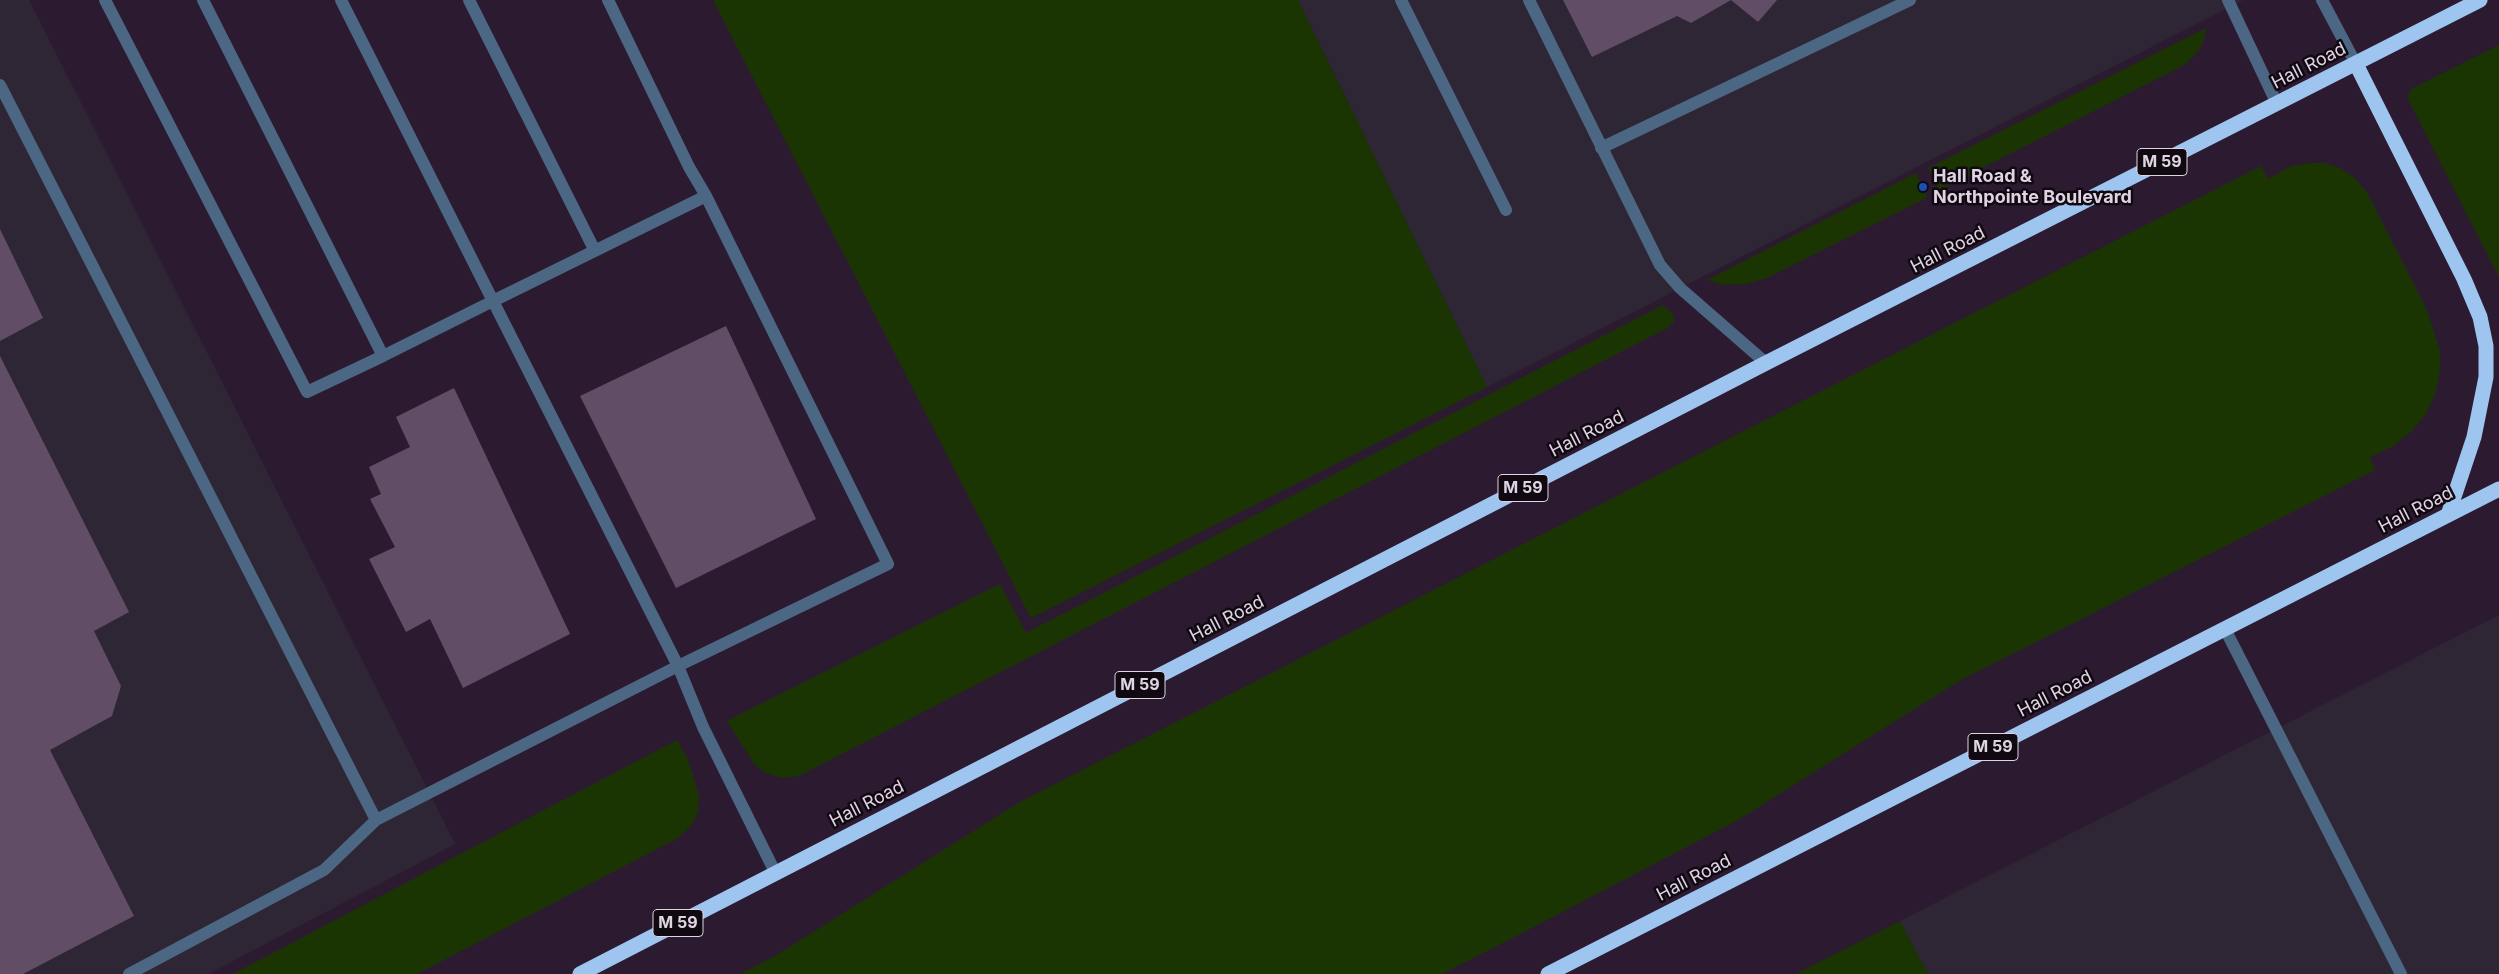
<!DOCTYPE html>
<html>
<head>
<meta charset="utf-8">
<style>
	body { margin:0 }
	canvas { display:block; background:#2c1b30 }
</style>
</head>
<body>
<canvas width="2499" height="974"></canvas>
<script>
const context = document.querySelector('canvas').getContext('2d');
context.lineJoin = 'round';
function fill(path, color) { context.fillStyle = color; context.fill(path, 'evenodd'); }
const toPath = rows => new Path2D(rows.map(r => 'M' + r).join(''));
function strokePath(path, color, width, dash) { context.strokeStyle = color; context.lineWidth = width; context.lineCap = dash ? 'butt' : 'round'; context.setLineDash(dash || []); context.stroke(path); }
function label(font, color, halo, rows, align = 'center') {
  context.font = font + ' Inter,sans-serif'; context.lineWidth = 5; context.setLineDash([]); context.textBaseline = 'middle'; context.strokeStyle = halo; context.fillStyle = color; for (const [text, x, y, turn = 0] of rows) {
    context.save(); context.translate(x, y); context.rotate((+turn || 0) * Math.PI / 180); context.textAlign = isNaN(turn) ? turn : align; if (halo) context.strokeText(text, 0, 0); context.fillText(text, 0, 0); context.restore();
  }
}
fill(toPath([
	[0,0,29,0,455,844,208,974,0,974],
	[1298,0,2243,0,1487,387],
	[2499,615,2499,974,1928,974,1900,921]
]), '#2e2635');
fill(toPath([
	[713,0,1298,0,1487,387,1031,618],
	[2206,28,2204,40,2198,52,2184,65,1939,190,1928,168],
	[2499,45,2499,277,2409,101,2408,94,2413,88],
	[2310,163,2324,163,2340,168,2355,178,2368,194,2427,310,2440,351,2440,370,2436,392,2426,414,2412,431,2393,446,2370,457,2375,470,1959,681,1738,820,1524,932,1442,974,741,974,775,956,1020,802,2261,166,2268,179,2292,166],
	[1916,173,1928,197,1767,278,1745,284,1725,285,1707,280],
	[1663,305,1673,314,1674,321,1669,327,799,776,782,778,766,773,755,765,727,721,1000,584,1026,633],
	[677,740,688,760,699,795,698,812,691,826,678,838,417,974,233,974],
	[1900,921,1928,974,1796,974]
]), '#1a3502');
fill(toPath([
	[1563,0,1777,0,1758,22,1731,0,1691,23,1677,16,1592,57],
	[0,229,43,318,0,341],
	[726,326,816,519,676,588,580,396],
	[0,356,129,612,94,631,121,686,112,716,50,750,134,916,23,974,0,974],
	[454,388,570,634,463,688,430,619,406,632,369,559,395,547,370,499,381,494,369,467,410,447,396,417]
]), '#614d66');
strokePath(toPath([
	[105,0,307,392,383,356,203,0],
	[341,0,493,301,383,356],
	[469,0,595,251],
	[608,0,689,167,706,196],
	[1401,0,1506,210],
	[1529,0,1660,265,1680,288,1766,363],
	[2228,0,2277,104],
	[2322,0,2356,64],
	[0,85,376,820,324,870,129,974],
	[1601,148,1910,0],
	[2225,629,2401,974],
	[376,820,678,666,888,564,706,196,493,301,678,666,703,727,775,872]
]), '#4c6784', 12);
strokePath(toPath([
	[2356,64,2464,279,2480,317,2486,346,2486,377,2474,437,2448,515],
	[580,974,1766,363,2480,0],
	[1548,974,2499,489]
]), '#9dc5f0', 15);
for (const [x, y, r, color] of [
	[1923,187,5,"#1a4fb4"]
]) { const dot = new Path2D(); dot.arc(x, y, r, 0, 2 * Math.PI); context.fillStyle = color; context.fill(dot); strokePath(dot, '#100912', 2); }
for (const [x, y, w] of [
	[2162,162,50],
	[1523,488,50],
	[1140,685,50],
	[1993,747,50],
	[678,923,50]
]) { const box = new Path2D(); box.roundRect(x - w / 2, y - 13.5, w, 27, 4); context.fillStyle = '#100912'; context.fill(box); strokePath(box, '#e0d4e3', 1); }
label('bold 16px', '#e0d4e3', null, [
	["M 59",2162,162],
	["M 59",1523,488],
	["M 59",1140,685],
	["M 59",1993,747],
	["M 59",678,923]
]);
label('18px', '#e0d4e3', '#100912', [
	["Hall Road",2309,66,-27],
	["Hall Road",1948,250,-27],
	["Hall Road",1587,434,-27],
	["Hall Road",2416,510,-27],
	["Hall Road",1227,619,-27],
	["Hall Road",2055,694,-27],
	["Hall Road",867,804,-27],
	["Hall Road",1694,878,-27]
]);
label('bold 18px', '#e0d4e3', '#100912', [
	["Hall Road &",1933,177],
	["Northpointe Boulevard",1933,198]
], 'left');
</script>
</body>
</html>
